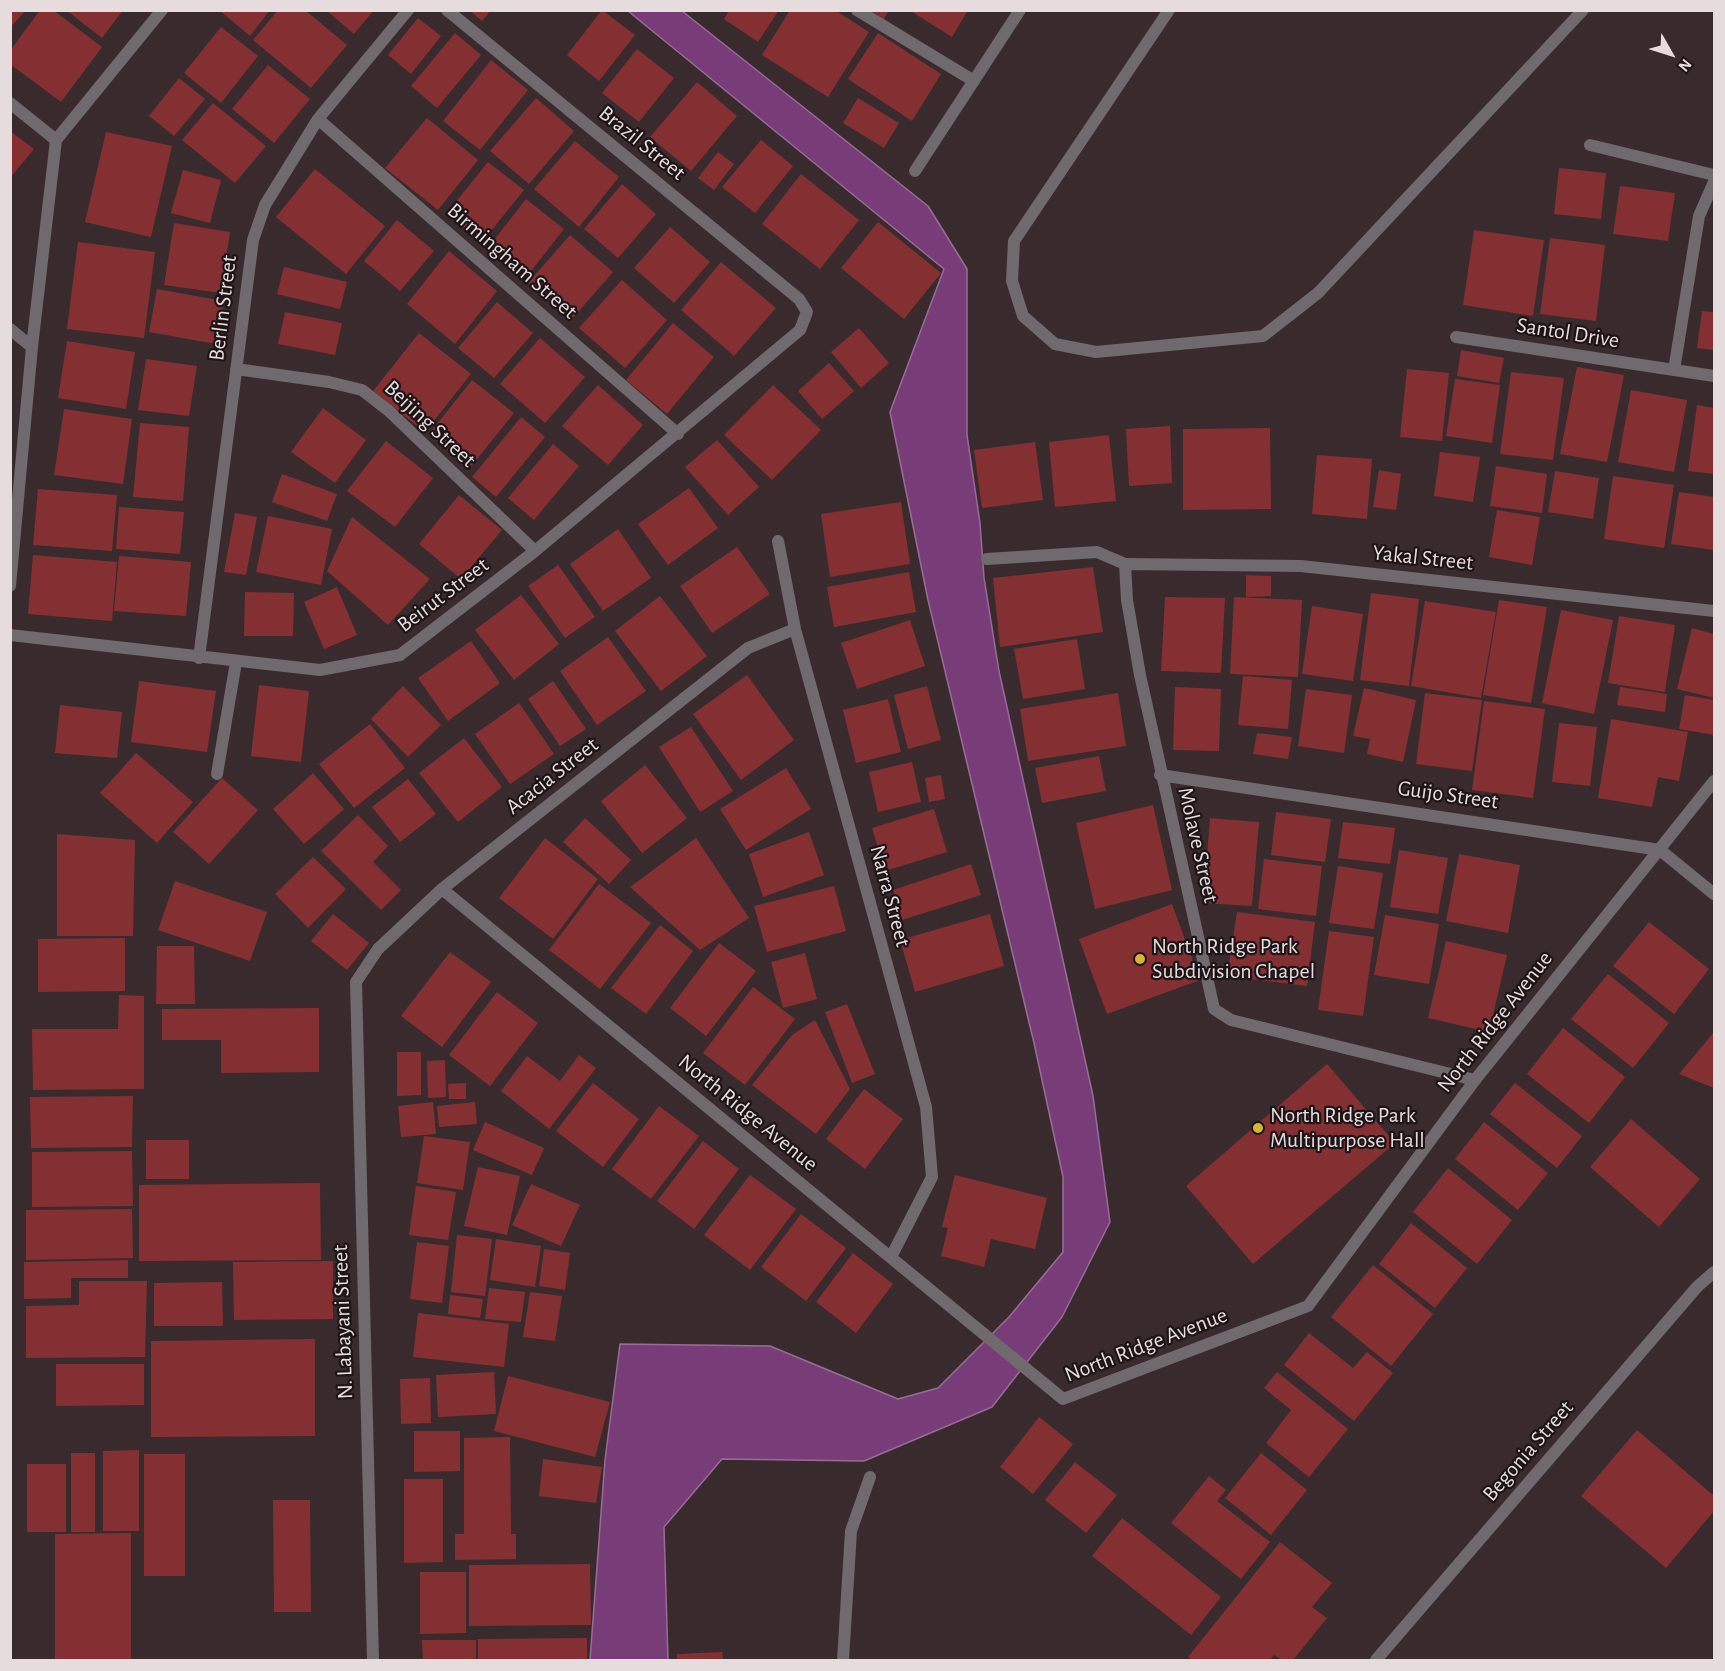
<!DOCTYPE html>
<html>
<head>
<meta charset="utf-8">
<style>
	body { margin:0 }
	#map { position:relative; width:1725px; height:1671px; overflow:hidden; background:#392a2d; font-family:"Alegreya Sans",sans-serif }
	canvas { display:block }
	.frame { position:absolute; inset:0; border:12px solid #e6dbdd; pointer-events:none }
	.north { position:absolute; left:1641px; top:24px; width:60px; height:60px; -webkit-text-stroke:4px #1c1416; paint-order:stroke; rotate:129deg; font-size:16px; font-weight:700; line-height:24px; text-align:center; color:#e6dbdd }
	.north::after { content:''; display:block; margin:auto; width:21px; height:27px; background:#e6dbdd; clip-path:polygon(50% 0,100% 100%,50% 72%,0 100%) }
</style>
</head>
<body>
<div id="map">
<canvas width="1725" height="1671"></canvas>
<div class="frame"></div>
<div class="north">N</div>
</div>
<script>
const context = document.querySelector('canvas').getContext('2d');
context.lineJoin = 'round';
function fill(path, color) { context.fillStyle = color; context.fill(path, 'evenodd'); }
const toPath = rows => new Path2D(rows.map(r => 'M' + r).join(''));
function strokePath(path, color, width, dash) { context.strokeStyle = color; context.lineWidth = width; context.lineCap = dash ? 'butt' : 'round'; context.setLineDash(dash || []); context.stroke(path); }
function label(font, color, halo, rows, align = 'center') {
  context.font = font + ' "Alegreya Sans",sans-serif'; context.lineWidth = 4.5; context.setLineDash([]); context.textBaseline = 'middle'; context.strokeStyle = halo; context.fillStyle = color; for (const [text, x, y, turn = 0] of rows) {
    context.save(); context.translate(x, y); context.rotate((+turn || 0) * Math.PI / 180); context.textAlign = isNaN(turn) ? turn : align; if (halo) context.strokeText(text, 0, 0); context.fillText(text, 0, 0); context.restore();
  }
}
const water = toPath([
	[628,11,682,11,928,206,967,269,967,435,980,523,984,578,999,671,1093,1096,1110,1222,1062,1317,992,1407,864,1461,722,1459,664,1527,668,1660,590,1660,605,1460,620,1344,770,1346,898,1399,938,1388,1009,1317,1063,1252,1063,1177,1034,1043,928,600,890,412,944,269,628,11]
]);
fill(water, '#783d79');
strokePath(water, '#996c97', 1.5);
fill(toPath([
	[10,10,26,10,10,28],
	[40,10,53,10,102,47,61,102,10,64,10,51],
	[66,10,123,10,102,38],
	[219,10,270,10,250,36],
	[278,10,305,10,347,45,311,88,253,40],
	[326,10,374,10,354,34],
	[469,10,491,10,482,21],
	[602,10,635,35,599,81,567,55],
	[730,10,779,10,758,42,724,19],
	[790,10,835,10,869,32,828,97,762,55],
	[870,10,889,10,884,19],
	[909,10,968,10,952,37],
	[418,18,441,36,411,74,388,55],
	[221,27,258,56,221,103,184,73],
	[455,33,481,55,437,108,411,86],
	[878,33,941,74,912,121,848,79],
	[637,49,674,78,639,122,602,93],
	[491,60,528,90,480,150,443,121],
	[268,65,310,99,274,143,232,109],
	[179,78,205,99,174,136,149,116],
	[697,82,737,116,691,171,650,137],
	[536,98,574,131,529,184,490,151],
	[858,98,899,123,884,148,843,123],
	[213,103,266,146,235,183,182,140],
	[427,118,478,160,438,210,385,168],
	[10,131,34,149,10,178],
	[106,132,172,146,151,237,85,222],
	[761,140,793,166,755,213,722,187],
	[575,141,619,177,579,227,534,189],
	[718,152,734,164,714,190,698,178],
	[488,162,524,190,482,242,446,214],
	[1559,168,1606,173,1601,219,1554,214],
	[315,169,385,226,346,274,276,217],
	[183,170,221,180,210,223,171,213],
	[801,174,859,220,820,269,762,224],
	[622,184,656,214,618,258,584,229],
	[1620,186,1675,193,1668,241,1613,234],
	[526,199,564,229,525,279,487,249],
	[397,220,434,251,400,291,364,261],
	[878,222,941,273,904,319,841,268],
	[174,223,230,232,221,293,164,285],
	[670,227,710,262,674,303,634,268],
	[1474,230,1544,240,1533,316,1463,305],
	[570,235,613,272,571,320,528,283],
	[1550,238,1605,245,1596,321,1540,314],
	[78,242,155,252,144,338,67,329],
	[449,251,497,291,455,344,407,304],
	[721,262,776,308,734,356,681,310],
	[284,267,347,282,340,309,277,294],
	[622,280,667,320,625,368,579,328],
	[157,289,224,301,216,344,149,332],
	[497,302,533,333,494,378,458,348],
	[1702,311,1714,312,1714,350,1697,348],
	[285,312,342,323,335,355,278,344],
	[673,323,714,357,667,414,626,380],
	[859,328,889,363,861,388,831,352],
	[419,333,471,374,425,432,373,391],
	[540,338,585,377,545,423,500,384],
	[67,341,135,352,126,409,58,398],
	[1461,350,1504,358,1499,383,1457,376],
	[146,359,197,366,189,416,138,410],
	[829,363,854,391,822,419,798,391],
	[1577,367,1624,375,1607,462,1560,454],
	[1407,369,1449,373,1442,441,1400,437],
	[1511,372,1564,378,1553,460,1500,454],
	[1455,379,1500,385,1492,443,1446,436],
	[472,380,514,413,470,468,429,434],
	[598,385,643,425,608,465,562,426],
	[773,385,821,430,772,480,724,435],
	[1631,390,1687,400,1674,472,1618,462],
	[1697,405,1714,408,1714,474,1688,471],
	[323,408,366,440,335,483,291,452],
	[64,409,132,419,123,484,54,475],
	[521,417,545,437,496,497,472,477],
	[140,423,189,427,183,501,133,497],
	[1170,426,1172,483,1129,486,1126,429],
	[1270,428,1271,509,1183,510,1183,429],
	[1109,435,1116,501,1055,507,1049,442],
	[717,440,759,487,728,515,685,467],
	[386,441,433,478,395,527,347,491],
	[1035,442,1043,500,982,508,974,450],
	[553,444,579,466,534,520,508,498],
	[1440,452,1480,457,1473,502,1434,496],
	[1317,455,1372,459,1367,519,1312,514],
	[1496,466,1547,474,1542,513,1490,506],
	[1379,470,1401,474,1396,510,1373,507],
	[1555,471,1599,478,1593,519,1548,512],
	[282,474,337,494,327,521,272,502],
	[1613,476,1674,485,1664,548,1604,539],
	[689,488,718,528,668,565,638,524],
	[38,489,117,495,112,551,33,545],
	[1679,492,1714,497,1714,550,1671,544],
	[459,495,502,530,461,579,419,544],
	[901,502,910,564,830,577,821,514],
	[119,507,184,512,180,554,116,549],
	[1497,510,1540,517,1532,565,1489,557],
	[235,513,257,517,246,575,224,572],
	[268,516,332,529,321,585,256,572],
	[352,517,430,579,388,625,327,571],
	[618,529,651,578,603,611,570,564],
	[737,547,770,594,712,633,680,586],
	[33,555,117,562,112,621,28,614],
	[119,556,191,562,186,616,114,611],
	[558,565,595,617,565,638,528,586],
	[1093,567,1103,632,1000,647,993,578],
	[909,572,916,612,834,627,827,587],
	[1246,575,1271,576,1271,596,1246,597],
	[337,587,357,635,324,649,304,602],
	[245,592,294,593,293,636,244,636],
	[1371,593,1419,599,1409,686,1360,680],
	[521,595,559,644,514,680,475,630],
	[660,596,707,656,661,691,615,631],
	[1165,597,1225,598,1221,673,1161,671],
	[1234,597,1302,600,1298,677,1230,674],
	[1499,600,1547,607,1531,703,1483,695],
	[1425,601,1496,612,1481,698,1411,686],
	[1312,606,1363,614,1353,681,1302,674],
	[1561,610,1613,620,1594,714,1542,703],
	[1619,616,1675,625,1665,692,1608,683],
	[910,620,925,666,857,689,841,643],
	[1692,628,1714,634,1714,698,1677,689],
	[608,637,646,691,597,725,560,671],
	[1077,639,1085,689,1023,699,1014,649],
	[471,641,500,683,448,721,418,678],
	[747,675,794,740,741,780,693,714],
	[1243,676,1292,680,1288,729,1238,725],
	[139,681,216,691,207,752,131,742],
	[553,681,586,729,560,746,528,699],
	[259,685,309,691,301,762,251,756],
	[403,686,441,725,408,757,371,719],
	[927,686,941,740,908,749,894,695],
	[1175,687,1221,689,1219,751,1173,750],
	[1620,687,1667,694,1665,712,1617,705],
	[1364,688,1416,700,1403,762,1367,754,1370,739,1353,736],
	[1306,689,1352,695,1344,753,1298,746],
	[1118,693,1126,746,1028,761,1020,709],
	[1425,693,1482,700,1472,771,1416,764],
	[1685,695,1714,700,1714,735,1679,729],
	[888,699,901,752,856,763,843,710],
	[1484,701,1545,709,1533,798,1472,790],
	[519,703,554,754,510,784,475,734],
	[60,705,122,712,117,758,55,753],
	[1611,719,1688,732,1679,781,1658,777,1652,807,1598,798],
	[1559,723,1597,727,1590,786,1552,782],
	[370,724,405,768,354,808,319,764],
	[691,727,733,791,700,812,659,747],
	[1257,733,1292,737,1288,759,1253,754],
	[464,738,502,787,458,822,419,773],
	[136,753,193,802,157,843,100,793],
	[1099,756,1106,791,1042,803,1035,768],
	[912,762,921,802,878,812,869,772],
	[645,765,687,818,642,853,601,801],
	[786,768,811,809,746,850,720,809],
	[313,773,344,809,304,844,273,809],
	[941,775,945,799,929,802,925,778],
	[222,778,258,810,209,864,173,832],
	[408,779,436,814,400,842,372,807],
	[1153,805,1172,890,1095,909,1076,823],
	[934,809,947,852,885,871,872,828],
	[1276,812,1331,819,1325,862,1271,855],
	[358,815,388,846,373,862,401,890,381,910,321,851],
	[585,818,631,860,609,884,563,842],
	[1210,818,1259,822,1252,906,1203,903],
	[1343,822,1395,828,1390,864,1338,858],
	[809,832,824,875,763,897,749,854],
	[57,834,135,840,133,936,57,936],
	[545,838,598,879,553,939,499,898],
	[696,838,749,918,700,950,630,887],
	[1399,850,1448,858,1438,914,1390,907],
	[1459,854,1520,865,1508,933,1446,921],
	[313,857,346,889,308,928,275,894],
	[1264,859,1322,866,1316,916,1258,909],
	[971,864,981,895,902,920,893,890],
	[1338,866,1383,873,1374,929,1329,923],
	[175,881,267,912,250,961,158,930],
	[599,884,651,923,600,989,549,950],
	[834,886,846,931,767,952,754,906],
	[1172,904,1200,980,1107,1014,1079,939],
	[1237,912,1315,922,1307,986,1227,976],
	[333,914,369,943,347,970,311,941],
	[990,914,1004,966,915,992,900,940],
	[1385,915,1439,924,1429,984,1374,975],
	[1649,922,1709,969,1674,1014,1613,966],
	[660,925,693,951,646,1014,611,988],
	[1329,931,1374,937,1363,1016,1318,1010],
	[125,938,125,991,38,992,38,939],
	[1446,941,1507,955,1489,1032,1428,1018],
	[719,943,756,971,706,1036,670,1008],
	[157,946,194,946,195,1004,156,1004],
	[450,952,491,982,442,1047,401,1016],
	[805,953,817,999,783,1008,771,962],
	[1608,974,1669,1023,1633,1068,1571,1019],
	[753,987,795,1019,745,1085,703,1053],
	[497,992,538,1023,490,1086,449,1055],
	[119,995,144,996,144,1089,33,1090,32,1029,118,1029],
	[847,1004,875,1074,852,1083,825,1012],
	[319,1008,319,1072,221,1073,221,1040,162,1040,162,1009],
	[815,1020,850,1089,816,1134,752,1085,792,1035],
	[1563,1028,1625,1077,1589,1123,1527,1074],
	[1714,1032,1714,1088,1679,1074],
	[397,1052,421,1052,421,1095,397,1096],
	[579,1055,596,1068,549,1129,501,1091,527,1056,560,1081],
	[445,1060,446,1097,428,1098,427,1061],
	[1327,1064,1395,1143,1253,1264,1186,1186],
	[466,1083,466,1099,449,1099,448,1084],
	[593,1083,639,1119,603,1167,556,1131],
	[1515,1083,1582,1136,1557,1168,1490,1114],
	[864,1089,903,1119,865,1169,826,1139],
	[133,1096,132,1147,31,1148,30,1097],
	[433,1102,436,1134,401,1137,398,1106],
	[475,1102,477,1124,439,1127,437,1106],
	[659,1106,699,1136,651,1199,612,1169],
	[1631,1119,1700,1179,1659,1227,1590,1167],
	[485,1122,544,1148,532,1175,473,1150],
	[1484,1122,1548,1173,1518,1210,1455,1159],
	[424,1136,470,1142,463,1190,417,1183],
	[146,1140,189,1140,189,1179,146,1179],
	[703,1141,739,1169,694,1229,657,1201],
	[132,1151,133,1206,32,1207,32,1152],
	[478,1167,520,1176,507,1235,464,1226],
	[1448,1168,1512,1220,1477,1264,1413,1212],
	[750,1175,796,1209,750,1270,704,1235],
	[955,1175,1047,1198,1035,1249,991,1239,984,1267,941,1256,948,1228,942,1227],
	[320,1183,321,1260,139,1261,139,1185],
	[531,1184,580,1205,561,1246,512,1225],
	[416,1186,456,1192,448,1240,409,1235],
	[132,1209,133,1258,26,1260,26,1210],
	[801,1214,846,1248,806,1301,761,1267],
	[1411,1223,1467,1268,1435,1308,1379,1264],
	[457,1235,492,1239,485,1296,451,1292],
	[496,1239,541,1246,535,1287,490,1280],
	[417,1242,449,1246,442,1303,410,1299],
	[544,1249,570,1253,565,1290,539,1286],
	[853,1253,893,1284,856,1333,816,1302],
	[128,1260,128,1278,71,1278,71,1298,24,1299,24,1262],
	[333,1261,333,1319,234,1320,233,1262],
	[1373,1265,1433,1314,1391,1366,1331,1317],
	[79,1281,147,1281,145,1357,26,1358,26,1306,79,1305],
	[222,1282,223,1326,154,1326,154,1283],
	[489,1288,525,1292,521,1322,485,1319],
	[530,1292,562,1296,555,1341,523,1337],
	[450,1295,483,1299,480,1318,448,1314],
	[418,1313,509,1324,504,1367,413,1357],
	[1309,1333,1353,1368,1367,1352,1393,1373,1354,1421,1284,1365],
	[315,1339,315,1436,151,1437,151,1341],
	[56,1364,144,1364,144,1405,56,1406],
	[494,1372,496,1414,438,1417,436,1375],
	[1277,1372,1348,1429,1309,1477,1266,1443,1291,1410,1264,1388],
	[508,1376,610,1402,595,1457,494,1431],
	[430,1378,431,1423,401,1424,400,1379],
	[1039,1417,1073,1444,1033,1494,1000,1467],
	[1637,1430,1714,1496,1714,1511,1666,1568,1581,1496],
	[414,1431,460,1431,460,1471,414,1472],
	[510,1437,511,1534,516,1534,516,1559,455,1560,455,1534,464,1534,464,1438],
	[139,1450,139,1531,103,1531,103,1451],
	[71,1453,95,1453,95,1532,71,1532],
	[1261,1453,1307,1490,1271,1535,1225,1498],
	[144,1454,185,1454,185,1576,144,1576],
	[543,1459,602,1467,596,1503,539,1496],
	[1075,1462,1117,1495,1086,1533,1045,1500],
	[27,1464,66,1464,66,1532,27,1532],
	[1209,1476,1226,1490,1217,1501,1270,1542,1241,1579,1171,1523],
	[404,1479,443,1479,443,1562,404,1563],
	[273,1500,310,1500,311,1612,274,1612],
	[1122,1518,1221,1597,1191,1635,1092,1556],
	[131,1533,131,1659,55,1659,55,1534],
	[1280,1542,1332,1583,1312,1607,1327,1618,1293,1660,1282,1660,1274,1655,1270,1660,1192,1660,1188,1657],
	[590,1564,591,1625,469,1626,469,1565],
	[420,1572,466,1572,466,1633,420,1634],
	[587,1638,587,1660,478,1660,478,1639],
	[422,1640,476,1640,476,1660,423,1660],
	[722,1652,723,1660,677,1660,677,1654]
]), '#843033');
strokePath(toPath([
	[1169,10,1014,241,1012,281,1023,316,1055,344,1096,352,1263,336,1318,293,1583,10],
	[1590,145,1714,175],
	[987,559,1097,552,1125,564]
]), '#70696d', 12);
strokePath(toPath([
	[857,10,974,81],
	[10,103,56,140],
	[318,119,678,434],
	[915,171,1020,10],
	[10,329,32,347],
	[1456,337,1714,376],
	[236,369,329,382,362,390,389,411,535,551],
	[1674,370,1699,216,1714,182],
	[778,541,795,629,926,1107,932,1177,891,1257],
	[10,586,32,347,56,140,162,10],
	[10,635,320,670,400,655,535,551,800,330,807,312,799,299,447,10],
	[199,658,253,240,265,205,318,119,408,10],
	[217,774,236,662],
	[1160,775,1660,850,1714,894],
	[442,889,1063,1399,1308,1306,1475,1080,1714,781],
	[1475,1080,1231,1020,1214,1009,1140,675,1127,600,1125,564,1301,566,1714,611],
	[373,1660,356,982,378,949,442,889,748,648,795,629],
	[843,1660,851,1531,870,1477],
	[1376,1660,1697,1287,1714,1272]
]), '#70696d', 12);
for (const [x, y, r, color] of [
	[1140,959,6,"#d5b534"],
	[1258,1128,6,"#d5b534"]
]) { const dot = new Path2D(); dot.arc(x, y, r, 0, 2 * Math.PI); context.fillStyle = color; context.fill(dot); strokePath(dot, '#1c1416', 2); }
label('22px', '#e6dbdd', '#1c1416', [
	["Brazil Street",642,143,39],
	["Birmingham Street",512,261,41],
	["Berlin Street",223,308,-83],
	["Santol Drive",1568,333,9],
	["Beijing Street",430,424,43],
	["Yakal Street",1423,558,6],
	["Beirut Street",443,595,-37],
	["Acacia Street",552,776,-38],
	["Guijo Street",1448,795,8],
	["Molave Street",1198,845,77],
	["Narra Street",890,896,75],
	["North Ridge Avenue",1495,1022,-52],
	["North Ridge Avenue",748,1113,39],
	["N. Labayani Street",343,1322,-92],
	["North Ridge Avenue",1146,1345,-21],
	["Begonia Street",1528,1451,-49]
]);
label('22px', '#e6dbdd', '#1c1416', [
	["North Ridge Park",1152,946],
	["Subdivision Chapel",1152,971],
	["North Ridge Park",1270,1115],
	["Multipurpose Hall",1270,1140]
], 'left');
</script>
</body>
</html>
